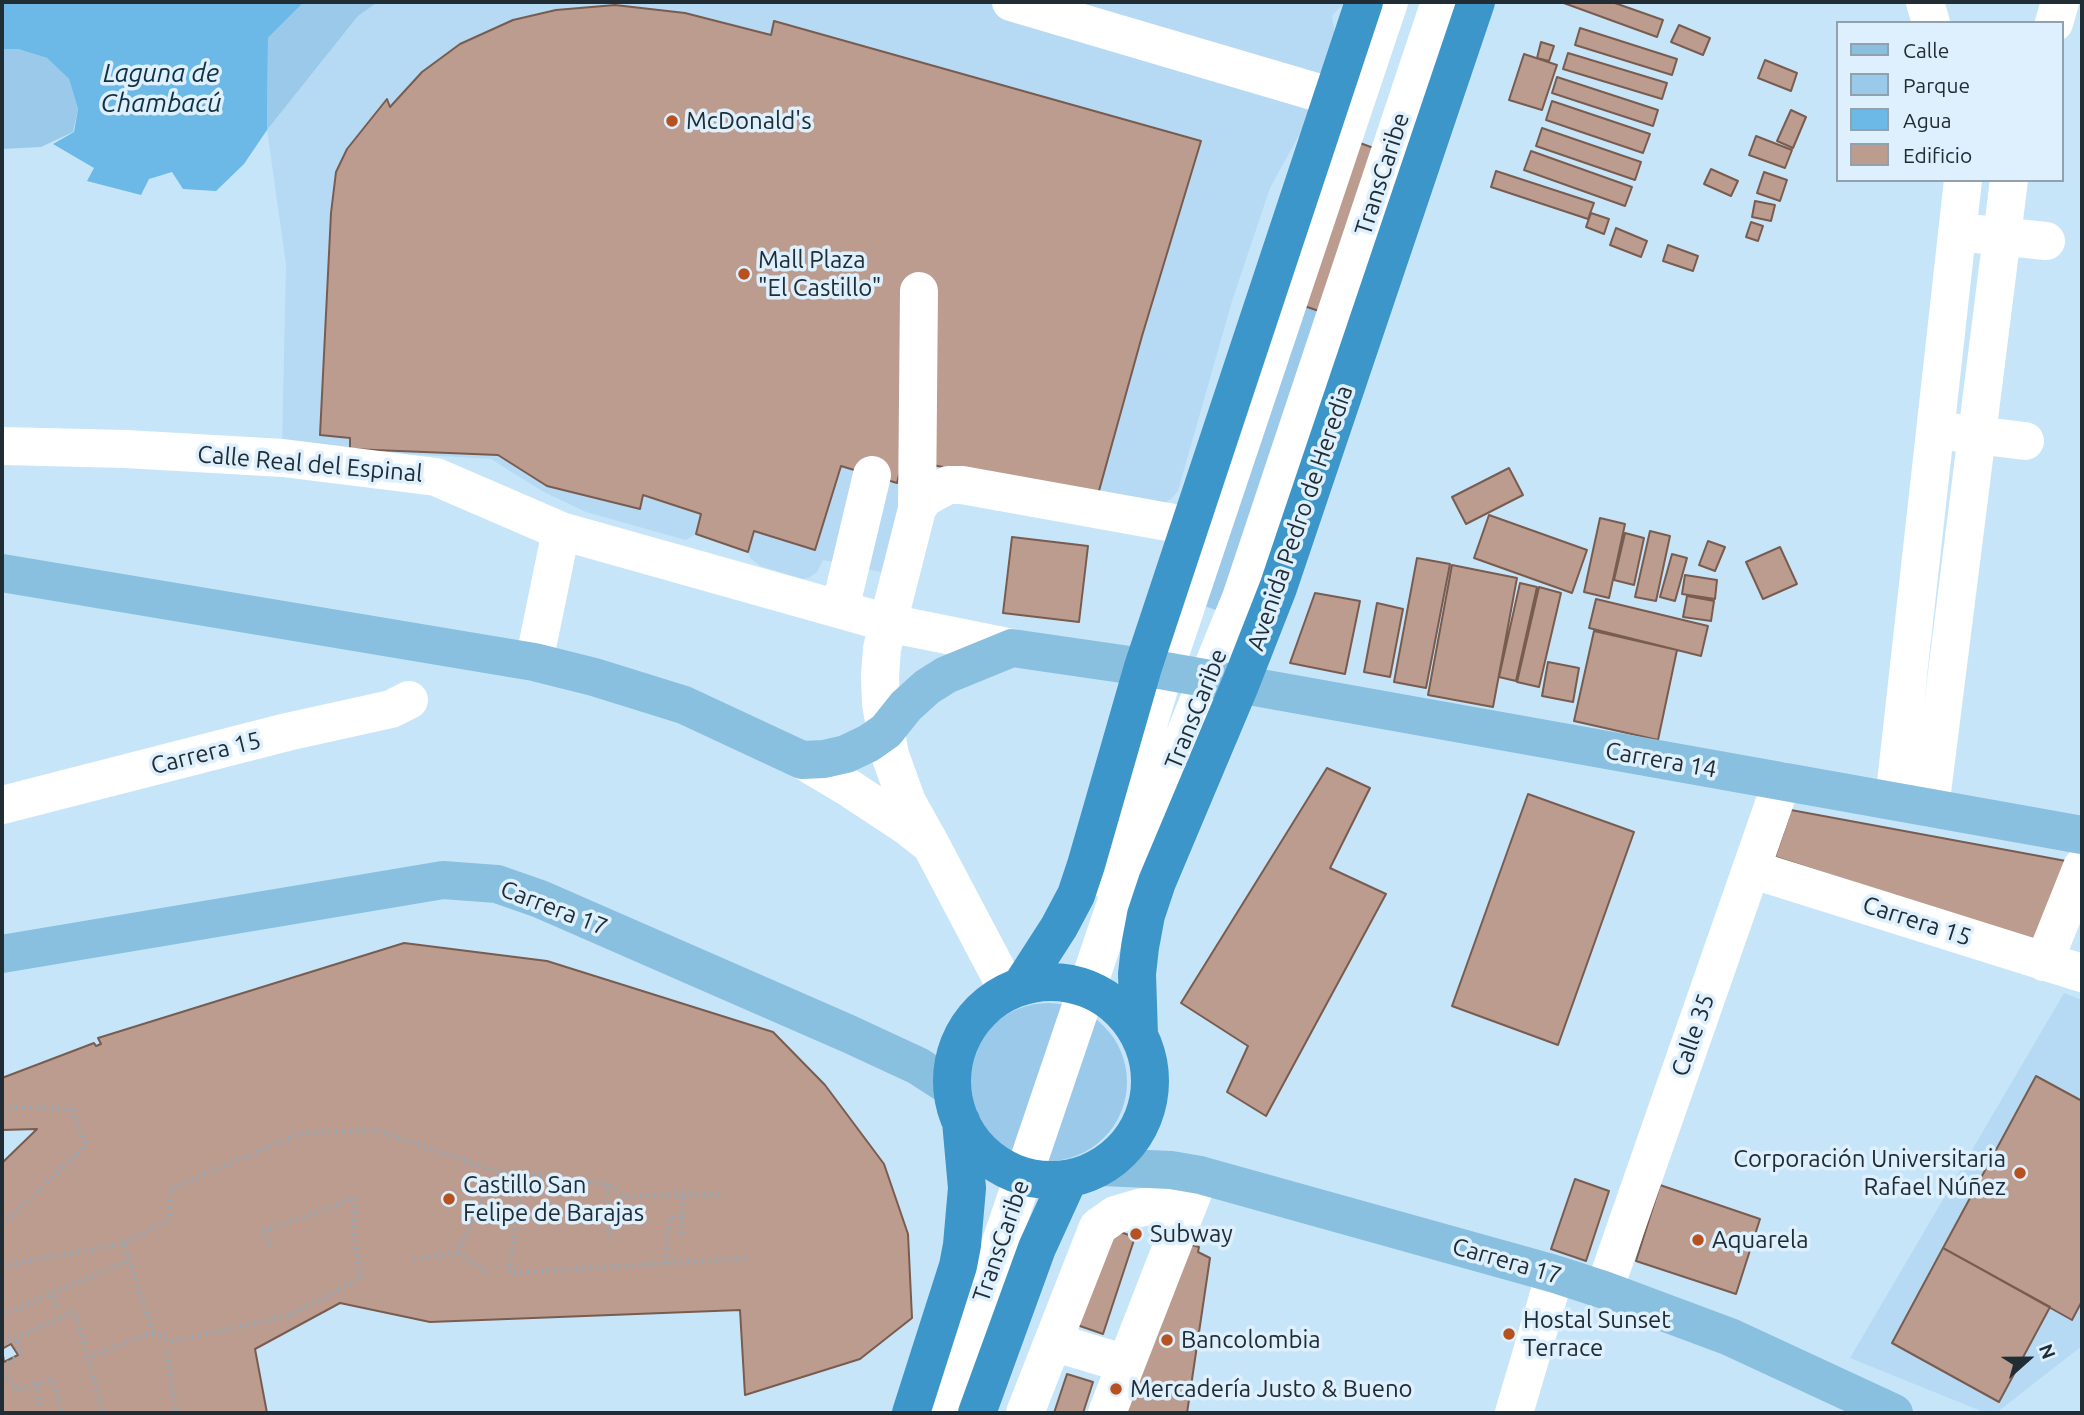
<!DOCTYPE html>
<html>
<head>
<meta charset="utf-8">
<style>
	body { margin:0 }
	#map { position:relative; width:2084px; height:1415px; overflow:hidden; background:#c7e5f9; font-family:Ubuntu,sans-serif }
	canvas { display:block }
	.frame { position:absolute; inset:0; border:4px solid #212d34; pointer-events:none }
	.legend { position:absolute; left:1836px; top:21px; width:228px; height:161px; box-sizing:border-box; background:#def0fd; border:2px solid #92a2ad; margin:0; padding:9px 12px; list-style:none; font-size:21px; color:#212d34 }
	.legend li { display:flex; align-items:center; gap:14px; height:35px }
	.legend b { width:35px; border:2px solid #92a2ad }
	.north { position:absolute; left:1993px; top:1324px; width:70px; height:70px; -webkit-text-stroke:5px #def0fd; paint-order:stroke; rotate:69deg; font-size:19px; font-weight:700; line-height:28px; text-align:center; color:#212d34 }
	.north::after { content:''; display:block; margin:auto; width:24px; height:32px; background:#212d34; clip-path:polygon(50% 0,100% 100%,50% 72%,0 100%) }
</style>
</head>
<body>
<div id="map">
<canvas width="2084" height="1415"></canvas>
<div class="frame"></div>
<ul class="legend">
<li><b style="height:9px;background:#8ac0df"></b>Calle</li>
<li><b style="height:19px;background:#9bc9e9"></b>Parque</li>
<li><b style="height:19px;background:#6cb8e7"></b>Agua</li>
<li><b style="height:19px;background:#bb9c8e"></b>Edificio</li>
</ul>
<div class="north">N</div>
</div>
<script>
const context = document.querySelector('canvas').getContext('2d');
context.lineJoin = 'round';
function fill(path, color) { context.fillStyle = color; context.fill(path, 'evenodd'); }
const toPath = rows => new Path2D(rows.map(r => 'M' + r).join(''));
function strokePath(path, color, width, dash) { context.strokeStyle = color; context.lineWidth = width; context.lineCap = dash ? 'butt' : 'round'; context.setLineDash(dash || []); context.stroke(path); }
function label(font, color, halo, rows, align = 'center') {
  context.font = font + ' Ubuntu,sans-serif'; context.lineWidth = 7; context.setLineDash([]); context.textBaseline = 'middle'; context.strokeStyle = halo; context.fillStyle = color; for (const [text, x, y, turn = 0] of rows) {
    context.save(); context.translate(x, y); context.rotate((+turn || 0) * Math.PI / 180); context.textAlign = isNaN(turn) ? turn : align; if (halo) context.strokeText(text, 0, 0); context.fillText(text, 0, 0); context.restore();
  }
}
fill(toPath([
	[378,2,1345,2,1332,16,1335,36,1304,126,1270,188,1232,301,1178,491,1172,498,1164,504,943,474,890,574,823,560,817,572,810,577,803,579,760,566,750,558,748,552,696,534,686,540,682,539,586,512,542,491,491,459,282,447,286,264,267,130,358,16],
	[2064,993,2082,1000,2082,1346,1996,1413,1986,1413,1850,1358]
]), '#b6daf3');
fill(toPath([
	[304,2,378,2,358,16,267,130,268,38],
	[2,49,18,49,47,58,69,79,78,109,73,132,41,147,2,149],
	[1295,303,1325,313,1222,612,1201,605],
	'969 1082a79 79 0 1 1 158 0a79 79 0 1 1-158 0Z'
]), '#9bc9e9');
fill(toPath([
	[2,2,304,2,268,38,267,130,244,164,216,191,183,189,172,172,149,179,141,195,87,181,94,168,53,144,74,132,78,109,69,79,47,58,18,49,2,49]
]), '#6cb8e7');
const building = toPath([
	[1561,2,1612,2,1663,20,1657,37,1561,2],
	[615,5,685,13,771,35,774,21,1201,141,1142,336,1097,498,903,459,897,483,841,466,815,550,754,531,748,552,696,534,701,514,643,495,640,509,547,486,498,455,350,449,350,438,320,435,331,213,336,172,347,149,387,99,390,107,422,72,460,44,513,20,556,10,615,5],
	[1679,25,1710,38,1703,55,1671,42,1679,25],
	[1580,28,1677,59,1672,75,1575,45,1580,28],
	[1541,42,1554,46,1549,61,1537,58,1541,42],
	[1568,53,1667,83,1662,99,1563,69,1568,53],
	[1524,54,1557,65,1542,110,1509,100,1524,54],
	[1765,60,1797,73,1791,91,1758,78,1765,60],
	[1557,77,1658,110,1653,126,1552,93,1557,77],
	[1552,101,1650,134,1643,153,1546,120,1552,101],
	[1791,110,1806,117,1793,148,1777,141,1791,110],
	[1542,128,1641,162,1635,180,1536,146,1542,128],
	[1756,136,1792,150,1785,168,1749,155,1756,136],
	[1349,139,1379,150,1325,313,1295,303,1349,139],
	[1531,151,1632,187,1625,206,1524,170,1531,151],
	[1711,169,1738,181,1731,196,1704,184,1711,169],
	[1496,171,1594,203,1588,219,1491,187,1496,171],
	[1764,172,1787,180,1780,201,1757,193,1764,172],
	[1755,201,1775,205,1771,221,1752,217,1755,201],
	[1591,213,1609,219,1604,234,1586,227,1591,213],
	[1751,222,1763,226,1758,241,1746,237,1751,222],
	[1616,228,1647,241,1641,257,1610,245,1616,228],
	[1668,245,1698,256,1693,271,1663,261,1668,245],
	[1509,468,1523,495,1466,524,1452,497,1509,468],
	[1489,515,1587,550,1572,593,1474,558,1489,515],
	[1600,518,1625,524,1609,598,1584,592,1600,518],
	[1650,531,1670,536,1656,601,1635,597,1650,531],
	[1625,533,1644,538,1634,585,1614,580,1625,533],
	[1012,537,1088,546,1079,622,1003,613,1012,537],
	[1708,541,1725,547,1715,571,1699,565,1708,541],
	[1780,547,1797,584,1763,599,1746,562,1780,547],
	[1672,554,1687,558,1675,601,1660,597,1672,554],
	[1417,558,1450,564,1426,688,1394,682,1417,558],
	[1452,565,1517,578,1493,707,1428,695,1452,565],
	[1685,575,1717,580,1715,599,1682,594,1685,575],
	[1520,583,1537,587,1516,681,1499,677,1520,583],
	[1539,587,1561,593,1539,687,1517,682,1539,587],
	[1315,593,1360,601,1345,674,1290,663,1315,593],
	[1687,596,1714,601,1711,621,1683,617,1687,596],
	[1596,599,1708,626,1701,656,1589,628,1596,599],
	[1377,603,1403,609,1390,677,1364,672,1377,603],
	[1594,631,1677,650,1658,740,1574,721,1594,631],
	[1548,662,1579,668,1573,702,1542,696,1548,662],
	[1327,768,1370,788,1330,868,1386,894,1266,1116,1227,1092,1248,1046,1181,1003,1327,768],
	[1528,794,1634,832,1558,1045,1452,1006,1528,794],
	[1791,810,2066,861,2035,942,1775,857,1791,810],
	[404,943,547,961,773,1032,825,1085,884,1164,908,1234,912,1318,860,1359,745,1395,740,1310,430,1322,340,1303,255,1349,267,1413,2,1413,2,1163,37,1129,2,1130,2,1078,94,1043,96,1046,101,1044,98,1038,404,943],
	[2036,1076,2082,1101,2082,1301,2072,1320,1943,1248,2036,1076],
	[1575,1179,1609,1191,1586,1261,1551,1249,1575,1179],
	[1660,1185,1760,1219,1736,1294,1636,1261,1660,1185],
	[1108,1228,1135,1237,1103,1334,1077,1325,1108,1228],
	[1178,1241,1199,1247,1198,1252,1210,1258,1187,1413,1116,1413,1178,1241],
	[1943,1248,2050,1307,1999,1402,1892,1343,1943,1248],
	[11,1344,18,1355,4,1362,2,1349,11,1344],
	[1067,1374,1093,1382,1083,1413,1054,1413,1067,1374]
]);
fill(building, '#bb9c8e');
strokePath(building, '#795c50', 2);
strokePath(toPath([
	[2,1107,72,1109,86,1145,2,1225],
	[498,1172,524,1173,607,1184,624,1197,683,1194,723,1195],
	[524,1173,509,1273,749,1258],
	[607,1185,609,1238],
	[682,1234,683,1194],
	[124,1243,170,1219,170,1189,301,1133,376,1130,498,1172,457,1252,412,1260],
	[457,1252,488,1273],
	[666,1264,669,1218,683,1217],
	[2,1266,124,1243,153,1332,89,1358],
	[57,1305,52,1293,130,1260],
	[2,1315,52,1293],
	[153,1332,169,1342,274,1319,296,1312,361,1278,354,1235,355,1198,264,1231,271,1247],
	[2,1344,75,1311,103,1413],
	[167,1352,176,1413],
	[2,1367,22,1353,15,1338],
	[2,1370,18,1391,37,1383],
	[40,1413,37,1383,52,1379,63,1413]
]), '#91a9b9', 4.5, [2, 5]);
strokePath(toPath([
	[1011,2,1333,97],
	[1925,2,1931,23],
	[2054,23,2060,2],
	[1977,234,2046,241],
	[1951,432,2025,441],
	[2,446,126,449,283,458,436,477,561,531,888,623,1012,648],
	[917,509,919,291],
	[840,609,872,475],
	[534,662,561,531],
	[802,760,849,788,908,827,931,845,1008,991],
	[1894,801,1963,180],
	[2,805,287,732,391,709,409,700],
	[1930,808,2009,180],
	[931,845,907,802,890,755,881,704,880,676,882,649,888,623,917,509,924,498,948,485,962,485,1190,526],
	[1751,869,2082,973],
	[1102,878,1164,672,1389,2],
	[2044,962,2082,867],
	[1604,1290,1782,781],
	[1053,1342,1126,1364],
	[943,1413,1116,903,1241,598,1440,2],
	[1025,1413,1098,1227,1115,1215,1139,1208,1191,1198],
	[1107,1413,1199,1177],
	[1514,1413,1555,1274]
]), '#fff', 38);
strokePath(toPath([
	[2,573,534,662,594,677,684,705,802,760,824,759,846,754,869,743,886,731,906,706,927,687,946,675,1012,648,1143,667,2082,835],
	[2,954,443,880,497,884,540,899,849,1034,918,1066,952,1088],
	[1102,1167,1171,1170,1200,1175,1555,1274,1604,1290,1730,1337,1894,1413]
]), '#8ac0df', 38);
strokePath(toPath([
	'952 1081a99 99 0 1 1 198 0a99 99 0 1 1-198 0Z',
	[1021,986,1059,927,1076,895,1086,865,1143,667,1364,2],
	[1139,1035,1137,974,1140,947,1146,915,1157,882,1240,685,1278,588,1476,2],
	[911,1413,958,1266,962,1245,967,1188,961,1121],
	[977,1413,1037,1248,1068,1180]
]), '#3c96c9', 38);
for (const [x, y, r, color] of [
	[672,121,7,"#b75220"],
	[744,274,7,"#b75220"],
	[2020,1173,7,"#b75220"],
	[449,1199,7,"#b75220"],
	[1136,1234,7,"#b75220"],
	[1698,1240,7,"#b75220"],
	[1509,1334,7,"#b75220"],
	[1167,1340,7,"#b75220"],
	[1116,1389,7,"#b75220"]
]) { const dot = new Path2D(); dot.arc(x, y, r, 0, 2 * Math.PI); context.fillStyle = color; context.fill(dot); strokePath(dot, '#def0fd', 2.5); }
label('24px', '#212d34', '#def0fd', [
	["McDonald's",686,121],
	["Mall Plaza",758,260],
	["\"El Castillo\"",758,288],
	["Corporación Universitaria",2006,1159,"right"],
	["Rafael Núñez",2006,1187,"right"],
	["Castillo San",463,1185],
	["Felipe de Barajas",463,1213],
	["Subway",1150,1234],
	["Aquarela",1712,1240],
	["Hostal Sunset",1523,1320],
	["Terrace",1523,1348],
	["Bancolombia",1181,1340],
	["Mercadería Justo & Bueno",1130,1389]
], 'left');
label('24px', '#212d34', '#def0fd', [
	["TransCaribe",1382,174,-72],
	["Calle Real del Espinal",310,464,5],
	["Avenida Pedro de Heredia",1300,518,-71],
	["TransCaribe",1196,709,-68],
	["Carrera 15",206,753,-14],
	["Carrera 14",1661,760,10],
	["Carrera 17",554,908,21],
	["Carrera 15",1917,921,18],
	["Calle 35",1693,1035,-71],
	["TransCaribe",1001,1241,-71],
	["Carrera 17",1507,1261,16]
]);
label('italic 26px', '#0f3145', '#def0fd', [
	["Laguna de",161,73],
	["Chambacú",161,103]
]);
</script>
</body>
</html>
